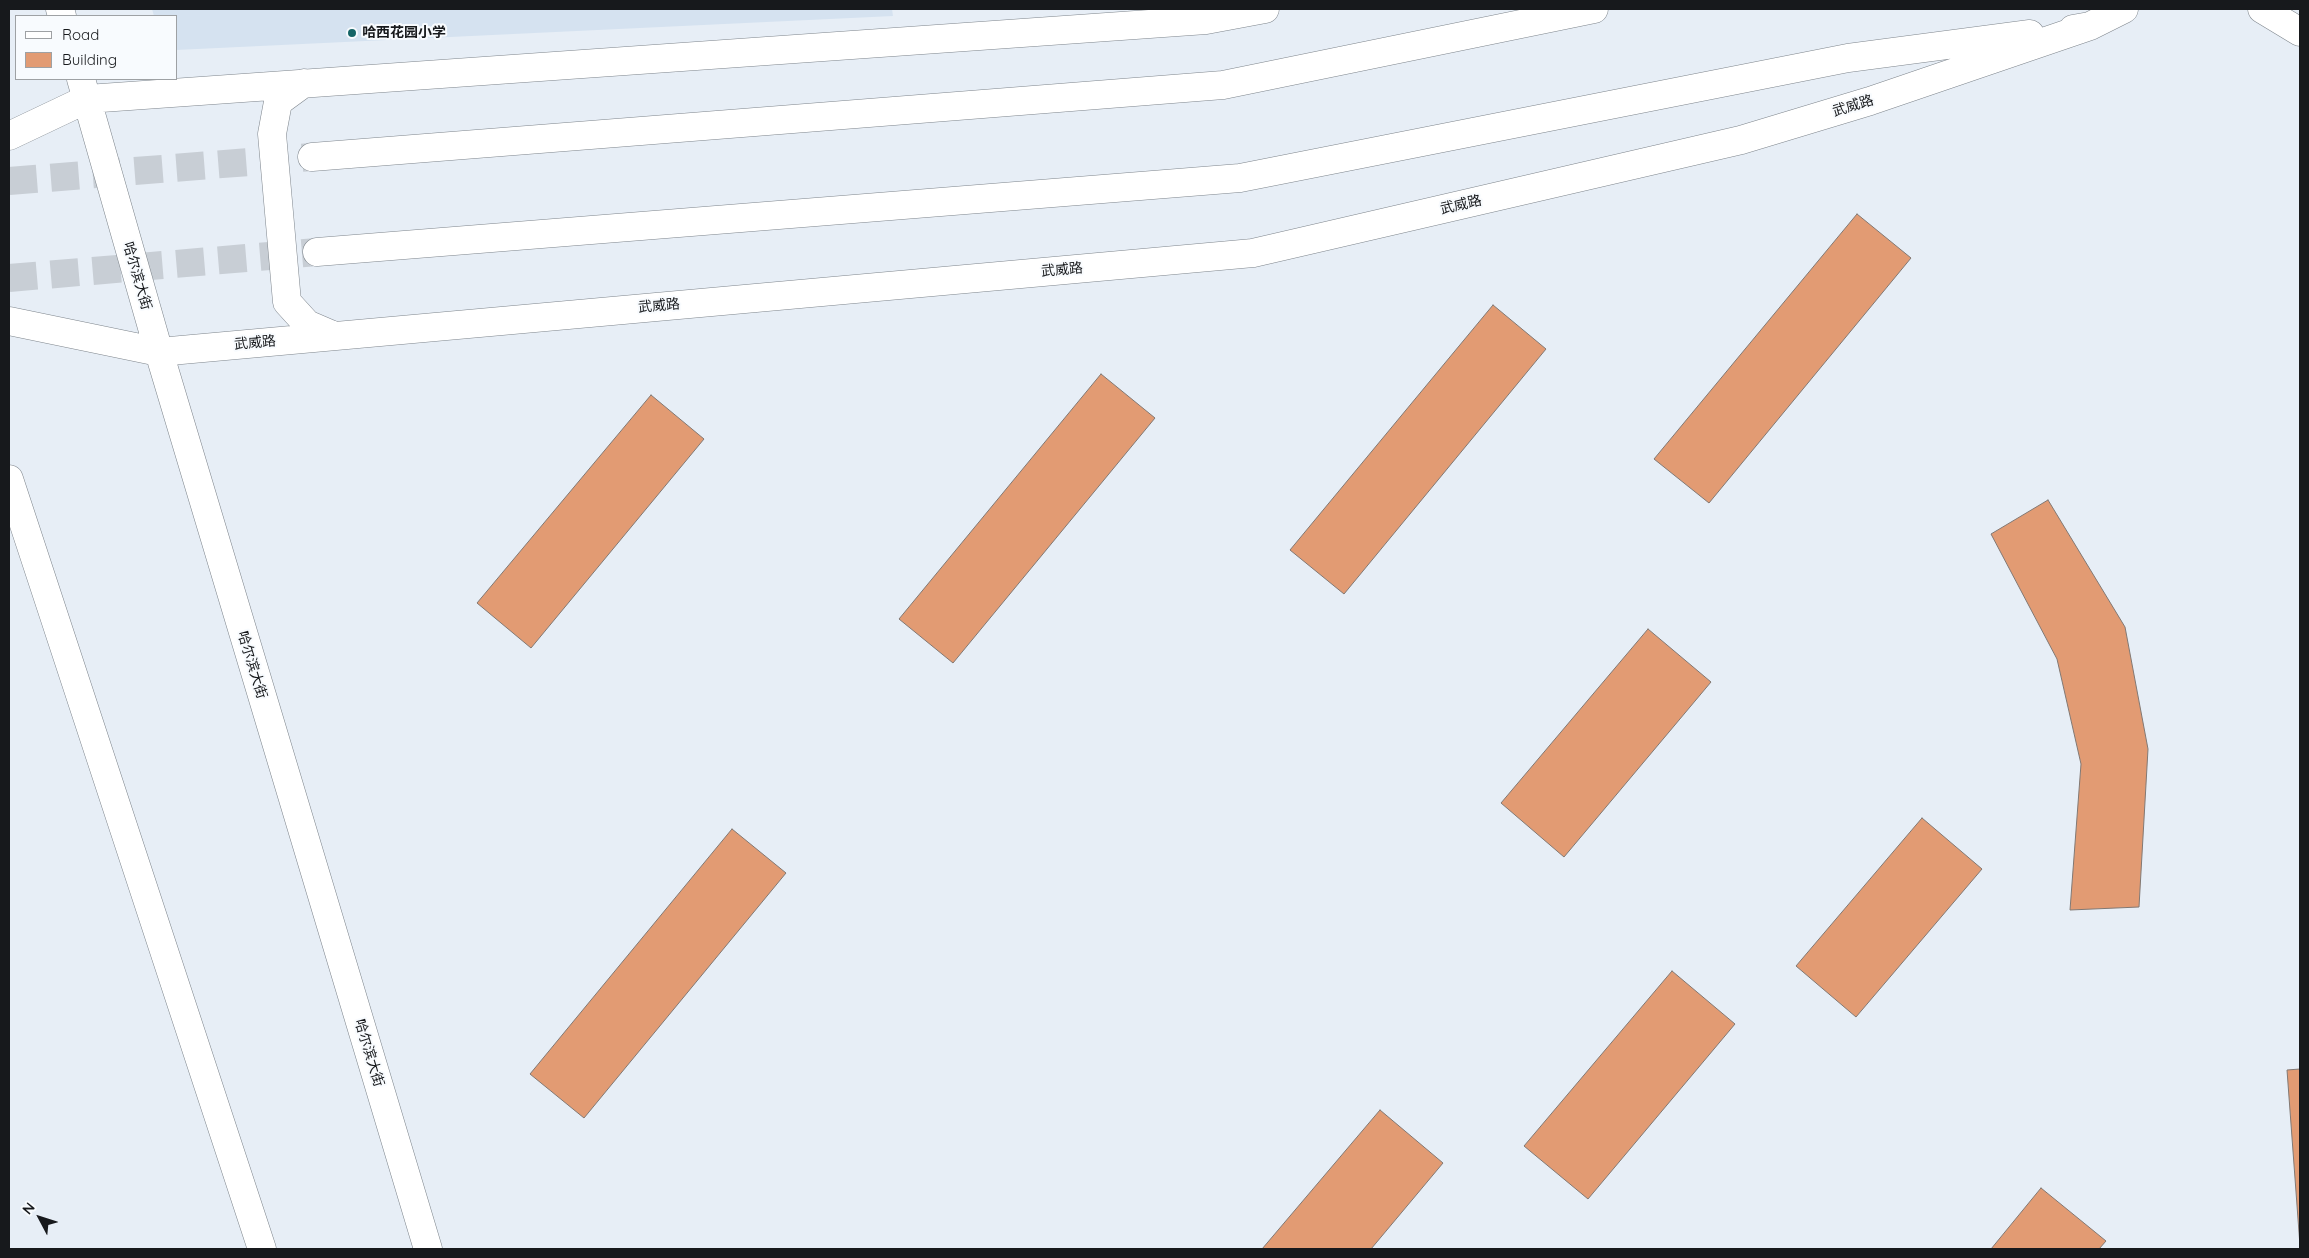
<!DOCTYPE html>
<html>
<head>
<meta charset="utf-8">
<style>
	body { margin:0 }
	#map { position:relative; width:2309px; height:1258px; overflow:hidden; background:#e7eef6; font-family:Quicksand,sans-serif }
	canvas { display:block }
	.frame { position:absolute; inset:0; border:10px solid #17191c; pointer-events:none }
	.legend { position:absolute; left:15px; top:15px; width:162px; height:65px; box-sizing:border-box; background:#f8fbfe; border:1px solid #9ea1a4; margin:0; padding:6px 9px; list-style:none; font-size:15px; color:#17191c }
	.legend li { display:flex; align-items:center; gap:10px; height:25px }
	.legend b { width:25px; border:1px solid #9ea1a4 }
	.north { position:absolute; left:15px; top:1193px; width:50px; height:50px; -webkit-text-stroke:4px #f8fbfe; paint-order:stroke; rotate:310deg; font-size:14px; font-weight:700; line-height:20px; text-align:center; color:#17191c }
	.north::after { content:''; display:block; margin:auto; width:18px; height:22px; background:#17191c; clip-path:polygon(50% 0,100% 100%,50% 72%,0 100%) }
</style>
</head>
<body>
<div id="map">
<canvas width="2309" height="1258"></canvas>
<div class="frame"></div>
<ul class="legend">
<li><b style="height:6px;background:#fff"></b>Road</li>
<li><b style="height:14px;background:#e29b73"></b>Building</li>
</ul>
<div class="north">N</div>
</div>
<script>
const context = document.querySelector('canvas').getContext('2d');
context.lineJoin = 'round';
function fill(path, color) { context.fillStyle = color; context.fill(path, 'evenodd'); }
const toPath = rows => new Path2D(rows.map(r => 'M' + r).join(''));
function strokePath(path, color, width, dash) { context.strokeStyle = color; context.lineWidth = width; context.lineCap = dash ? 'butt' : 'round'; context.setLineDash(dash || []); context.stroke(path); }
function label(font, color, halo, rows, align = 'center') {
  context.font = font + ' Quicksand,"Noto Sans SC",sans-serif'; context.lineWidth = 4; context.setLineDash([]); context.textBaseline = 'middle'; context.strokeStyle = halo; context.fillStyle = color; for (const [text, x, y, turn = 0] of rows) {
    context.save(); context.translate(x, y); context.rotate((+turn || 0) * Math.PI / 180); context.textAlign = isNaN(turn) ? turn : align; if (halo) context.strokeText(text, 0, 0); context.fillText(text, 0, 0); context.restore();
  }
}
fill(toPath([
	[152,9,892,9,893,16,176,50,176,16,154,16]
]), '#d5e2f0');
const building = toPath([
	[1857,214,1911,258,1709,503,1654,459,1857,214],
	[1493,305,1546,349,1344,594,1290,550,1493,305],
	[1101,374,1155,418,953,663,899,619,1101,374],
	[651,395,704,439,531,648,477,603,651,395],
	[2048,500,2125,627,2148,749,2139,907,2070,910,2081,764,2057,659,1991,534,2048,500],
	[1648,629,1711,682,1564,857,1501,803,1648,629],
	[1922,818,1982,869,1856,1017,1796,966,1922,818],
	[732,829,786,873,584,1118,530,1074,732,829],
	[1672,971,1735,1024,1588,1199,1524,1146,1672,971],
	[2300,1069,2300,1246,2287,1070,2300,1069],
	[1380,1110,1443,1163,1371,1249,1262,1249,1380,1110],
	[2041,1188,2106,1241,2099,1249,1991,1249,2041,1188]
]);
fill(building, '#e29b73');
strokePath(building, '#817873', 1);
strokePath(toPath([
	[9,181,312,157],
	[9,278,317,252]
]), '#c8ced5', 28, [28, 14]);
const major = toPath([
	[60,9,62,16],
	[2262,9,2300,32],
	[2073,29,2090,26,2124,9],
	[81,79,159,352,428,1249],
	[304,83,278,102,272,134,287,302,307,324,335,336],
	[9,136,87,99,1206,20,1265,9],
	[312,157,1223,85,1594,9],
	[317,252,1240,178,1848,58,2030,34],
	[9,321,159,352,1253,253,1741,140,1870,101,2090,26],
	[9,479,262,1249]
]);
strokePath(major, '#7e858c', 29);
strokePath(major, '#fff', 28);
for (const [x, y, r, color] of [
	[352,33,5,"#156466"]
]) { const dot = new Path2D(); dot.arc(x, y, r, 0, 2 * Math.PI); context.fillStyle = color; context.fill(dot); strokePath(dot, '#f8fbfe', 2); }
label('bold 14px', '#17191c', '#f8fbfe', [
	["哈西花园小学",362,33]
], 'left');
label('14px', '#17191c', '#f8fbfe', [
	["武威路",1853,106,-17],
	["武威路",1461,205,-13],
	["武威路",1062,270,-5],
	["哈尔滨大街",137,276,74],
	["武威路",659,306,-5],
	["武威路",255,343,-5],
	["哈尔滨大街",252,665,73],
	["哈尔滨大街",369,1053,73]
]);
</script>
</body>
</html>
